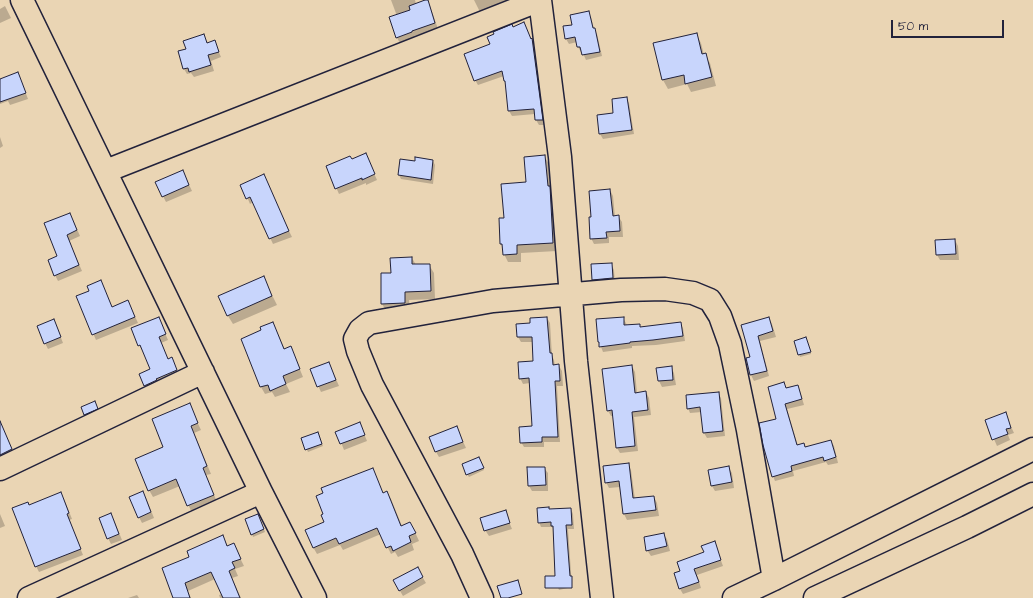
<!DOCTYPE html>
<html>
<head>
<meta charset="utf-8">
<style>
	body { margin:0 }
	#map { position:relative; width:1033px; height:598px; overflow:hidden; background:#ead5b4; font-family:"Architects Daughter",sans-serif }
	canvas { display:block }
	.scale { position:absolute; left:891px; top:20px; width:113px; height:18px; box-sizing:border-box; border:2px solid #22223b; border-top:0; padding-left:5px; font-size:12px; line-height:14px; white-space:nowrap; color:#22223b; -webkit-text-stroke:3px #ead5b4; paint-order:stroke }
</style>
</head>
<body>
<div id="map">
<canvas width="1033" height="598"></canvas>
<div class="scale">50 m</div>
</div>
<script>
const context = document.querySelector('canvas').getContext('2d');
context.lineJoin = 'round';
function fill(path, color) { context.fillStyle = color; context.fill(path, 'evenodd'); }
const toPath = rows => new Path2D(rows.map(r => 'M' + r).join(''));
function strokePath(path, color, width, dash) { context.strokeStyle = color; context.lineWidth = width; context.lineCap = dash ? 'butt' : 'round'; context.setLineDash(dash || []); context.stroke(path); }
fill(toPath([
	[391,0,415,0,416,4,427,0,430,6,438,29,414,36,415,38,400,43,397,38,397,16],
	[474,0,520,0,482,16],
	[5,6,11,18,0,23,0,9],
	[588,12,591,17,594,29,597,34,602,56,586,60,582,51,581,52,578,47,577,42,569,44,566,39,564,27,573,25],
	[513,28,532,39,535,44,545,125,539,125,536,120,535,114,512,116,509,111,507,84,504,76,478,85,475,80,491,45],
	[696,34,701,43,704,55,710,63,716,86,691,92,687,84,668,89,663,80,654,44],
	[204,36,208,43,214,41,221,57,211,61,214,71,194,77,191,73,187,74,184,69,187,49],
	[18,73,28,99,10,105,8,101,0,104,0,80],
	[626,98,629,103,634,134,603,139,600,134],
	[0,137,3,146,0,148],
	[544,156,549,164,557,251,521,253,521,262,508,262,504,254,504,249,501,244,505,219],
	[352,160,368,160,377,180,366,185,366,183,339,194,327,167],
	[433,161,435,165,433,184,401,179,399,175,416,162],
	[183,172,192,191,166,202,163,196],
	[242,185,281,215,292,237,273,244,253,202,250,204],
	[610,190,613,196,615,217,618,216,622,222,623,237,609,237,609,243,594,244,591,238,592,218],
	[73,220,80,236,69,241,82,271,58,281,55,275,59,256],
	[955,240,958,246,959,260,940,260,937,255],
	[412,258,416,265,429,265,434,273,435,299,409,300,410,312,387,312,382,304,392,274],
	[611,264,614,270,615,284,596,285,593,280],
	[263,277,277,305,233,324,228,316],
	[77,296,112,308,128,301,138,323,96,340],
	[547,318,550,323,552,356,554,360,555,366,559,366,562,371,563,386,557,386,560,442,544,442,544,447,524,447,521,442,533,427,530,383,523,384,520,378,534,362,533,342,521,342,518,337,531,323],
	[623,318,627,325,639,325,641,328,680,323,683,328,685,341,656,345,632,346,632,348,603,352,600,344],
	[769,318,772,324,776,337,760,341,769,376,754,381,751,375,747,359,751,357,743,325],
	[54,320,63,343,48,349,45,343],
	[273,323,285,350,294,355,303,377,286,384,290,392,275,397,272,392,265,394,261,387,242,339,263,331],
	[161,324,168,340,161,343,168,360,174,363,179,376,148,391,141,374,151,370,143,350,142,350,139,345],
	[795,341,807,341,811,354,800,357],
	[329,363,339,386,321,392,311,370],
	[632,366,635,372,637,393,646,392,649,398,651,415,634,417,638,451,620,453,617,448,613,416,611,416,608,411],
	[671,367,674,373,676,385,662,387,659,381,657,369],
	[784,384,787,389,797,386,800,391,804,405,787,409,798,446,804,444,806,448,831,441,834,446,838,463,828,465,826,462,793,471,794,476,775,481,773,476,777,419],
	[718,393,721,398,725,436,707,438,704,433,702,412,690,413,688,408],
	[96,405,98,411,87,417,85,414],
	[189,405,201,430,194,433,211,474,206,475,217,502,192,513,180,486,153,497,149,490],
	[1005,414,1014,433,1008,435,1010,440,997,446,986,421],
	[457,428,466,448,439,457,436,452],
	[362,429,367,441,344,450,337,432],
	[5,434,15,455,0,460,0,436],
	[319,435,323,446,308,452,302,439],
	[480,460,484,470,469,477,467,474],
	[628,464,631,470,635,499,654,497,657,503,659,516,627,520,624,514,620,487,609,488,606,482],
	[728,467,732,473,734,488,715,491,712,486],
	[544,468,548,473,548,491,532,491,529,486],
	[372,469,383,493,387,492,391,499,402,526,414,530,419,541,412,544,414,550,398,557,395,552,391,554,381,534,343,550,340,545,317,554,313,547,325,523],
	[146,498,154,518,142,523,139,517],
	[64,499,72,519,69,520,83,555,39,572,36,566,29,506],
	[571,509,573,514,574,529,568,529,572,587,559,590,557,585,554,529,552,527,541,527,539,522,549,510],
	[505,512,512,529,489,536,485,530],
	[0,514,5,526,0,528],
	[259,517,265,532,253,537,252,534],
	[114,520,122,540,111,544,108,538],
	[663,534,667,539,670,551,651,556,647,550],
	[223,537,228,547,237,552,244,566,235,569,238,576,232,578,241,598,220,598,219,595,222,594,215,579,188,591,191,598,174,598,191,558],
	[714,542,723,566,697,575,701,588,683,594,680,589,681,571,705,553],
	[417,568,426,583,403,596,394,581],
	[137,595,139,598,128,598]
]), '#0003');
const building = toPath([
	[425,0,428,0,435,23,412,31,412,32,396,38,389,17,410,10,409,6,425,0],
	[589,11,593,28,595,28,600,52,582,55,580,47,577,47,575,37,565,39,563,26,572,25,570,15,589,11],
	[524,22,531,39,532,38,543,120,535,120,534,109,508,111,505,81,504,81,502,71,474,81,464,54,490,44,487,37,494,34,493,32,512,24,513,27,524,22],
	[697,33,702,54,706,53,712,77,685,84,684,75,662,80,653,43,697,33],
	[204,34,207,43,215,40,219,52,208,55,211,65,189,72,188,68,183,69,178,51,186,49,183,41,204,34],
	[18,72,26,93,0,102,0,79,18,72],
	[627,97,632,130,599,134,597,115,613,113,612,99,627,97],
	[366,153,375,174,362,180,362,178,335,189,326,166,350,156,352,159,366,153],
	[545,155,548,186,550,186,553,243,517,245,517,254,503,255,502,244,500,244,499,218,504,218,501,184,526,182,524,157,545,155],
	[415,157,433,160,431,180,398,175,400,159,415,161,415,157],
	[183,170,189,185,162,197,155,182,183,170],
	[264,174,289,231,269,239,250,197,246,199,240,185,264,174],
	[610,189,613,216,619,215,620,231,606,232,607,238,590,239,589,217,591,217,589,191,610,189],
	[70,213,77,230,67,235,79,265,54,276,48,260,57,256,44,223,70,213],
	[955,239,956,254,936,255,935,240,955,239],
	[412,257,412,264,430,264,431,291,405,292,405,303,381,304,381,273,391,273,390,258,412,257],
	[612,263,613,278,592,280,591,264,612,263],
	[264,276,272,296,227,316,218,296,264,276],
	[101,280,112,307,128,300,135,317,92,335,76,296,89,291,87,286,101,280],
	[159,317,166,334,159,337,168,359,172,357,177,370,156,379,157,380,144,386,139,374,150,369,140,345,138,346,131,328,159,317],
	[547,317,550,353,552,353,553,365,559,364,560,381,555,381,558,437,542,437,542,442,520,443,519,427,532,426,529,378,519,379,518,362,533,361,532,337,517,337,516,324,530,323,530,318,547,317],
	[624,317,624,325,640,324,640,327,681,322,683,336,653,340,630,342,630,343,599,347,599,342,598,342,596,319,624,317],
	[769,317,773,331,758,336,767,371,750,375,746,358,750,357,741,325,769,317],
	[54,319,61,337,44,344,37,326,54,319],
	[273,322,284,349,291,346,300,369,283,376,286,384,270,391,268,385,260,387,241,339,261,330,260,327,273,322],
	[806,337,811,352,798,355,794,341,806,337],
	[329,362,336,380,317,387,310,369,329,362],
	[632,365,635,393,646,391,648,410,632,412,635,446,616,448,612,410,607,411,602,369,632,365],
	[672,366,673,380,658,381,656,368,672,366],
	[784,382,786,388,798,385,802,399,785,404,797,445,804,443,805,447,831,440,836,457,824,461,823,457,791,466,792,471,772,477,763,445,759,423,776,419,768,387,784,382],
	[719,392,723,431,703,433,700,407,687,409,686,395,719,392],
	[95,401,98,409,84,415,81,407,95,401],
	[190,403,198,423,191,426,207,466,203,468,214,495,187,506,176,479,148,491,135,459,163,447,152,419,190,403],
	[1006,412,1011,428,1006,429,1008,434,992,440,985,420,1006,412],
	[0,421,12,449,0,455,0,421],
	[360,422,365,435,340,444,335,432,360,422],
	[457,426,463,442,435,452,429,437,457,426],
	[318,432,322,444,305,450,301,438,318,432],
	[479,457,484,468,466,475,462,464,479,457],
	[629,463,633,498,654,496,656,510,623,514,619,481,605,483,603,466,629,463],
	[729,466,732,482,711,486,708,470,729,466],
	[527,467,545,467,546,485,528,486,527,467],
	[373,468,383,493,387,491,401,526,410,522,416,533,409,536,411,542,393,551,391,546,386,548,377,528,339,544,336,538,313,548,305,530,324,522,321,515,323,514,316,496,323,493,321,488,373,468],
	[143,491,151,512,138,518,129,497,143,491],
	[61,492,69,513,67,514,81,549,35,567,12,508,28,502,29,505,61,492],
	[549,507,549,509,571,508,572,525,566,525,570,576,572,576,572,588,545,588,545,576,555,576,553,526,551,526,551,522,538,523,537,508,549,507],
	[506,510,510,523,484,531,480,518,506,510],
	[111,513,119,534,107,539,99,518,111,513],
	[258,514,264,529,251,535,245,519,258,514],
	[664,533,667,546,646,551,644,537,664,533],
	[223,535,227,546,234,543,241,559,232,562,235,568,229,571,240,598,223,598,211,572,185,583,190,598,173,598,162,568,189,557,187,551,223,535],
	[715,541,721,560,694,569,699,582,679,589,674,573,680,571,677,562,704,552,701,546,715,541],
	[418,567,423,577,399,591,393,580,418,567],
	[518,580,522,594,508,598,501,598,497,586,518,580]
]);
fill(building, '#c8d5fc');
strokePath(building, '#22223b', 1);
const minor = toPath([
	[22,0,261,492,315,598],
	[540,0,560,157,576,361,602,598],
	[106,171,540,0],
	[0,469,203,372],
	[29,598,261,492],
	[482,598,462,554,372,385,358,351,355,339,360,330,369,323,493,301,621,290,665,289,693,293,710,300,720,316,730,344,748,430,774,579],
	[734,598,774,579,1033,449],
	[815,598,967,527,1033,494]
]);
strokePath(minor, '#22223b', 25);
strokePath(minor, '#ead5b4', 22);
</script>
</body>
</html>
